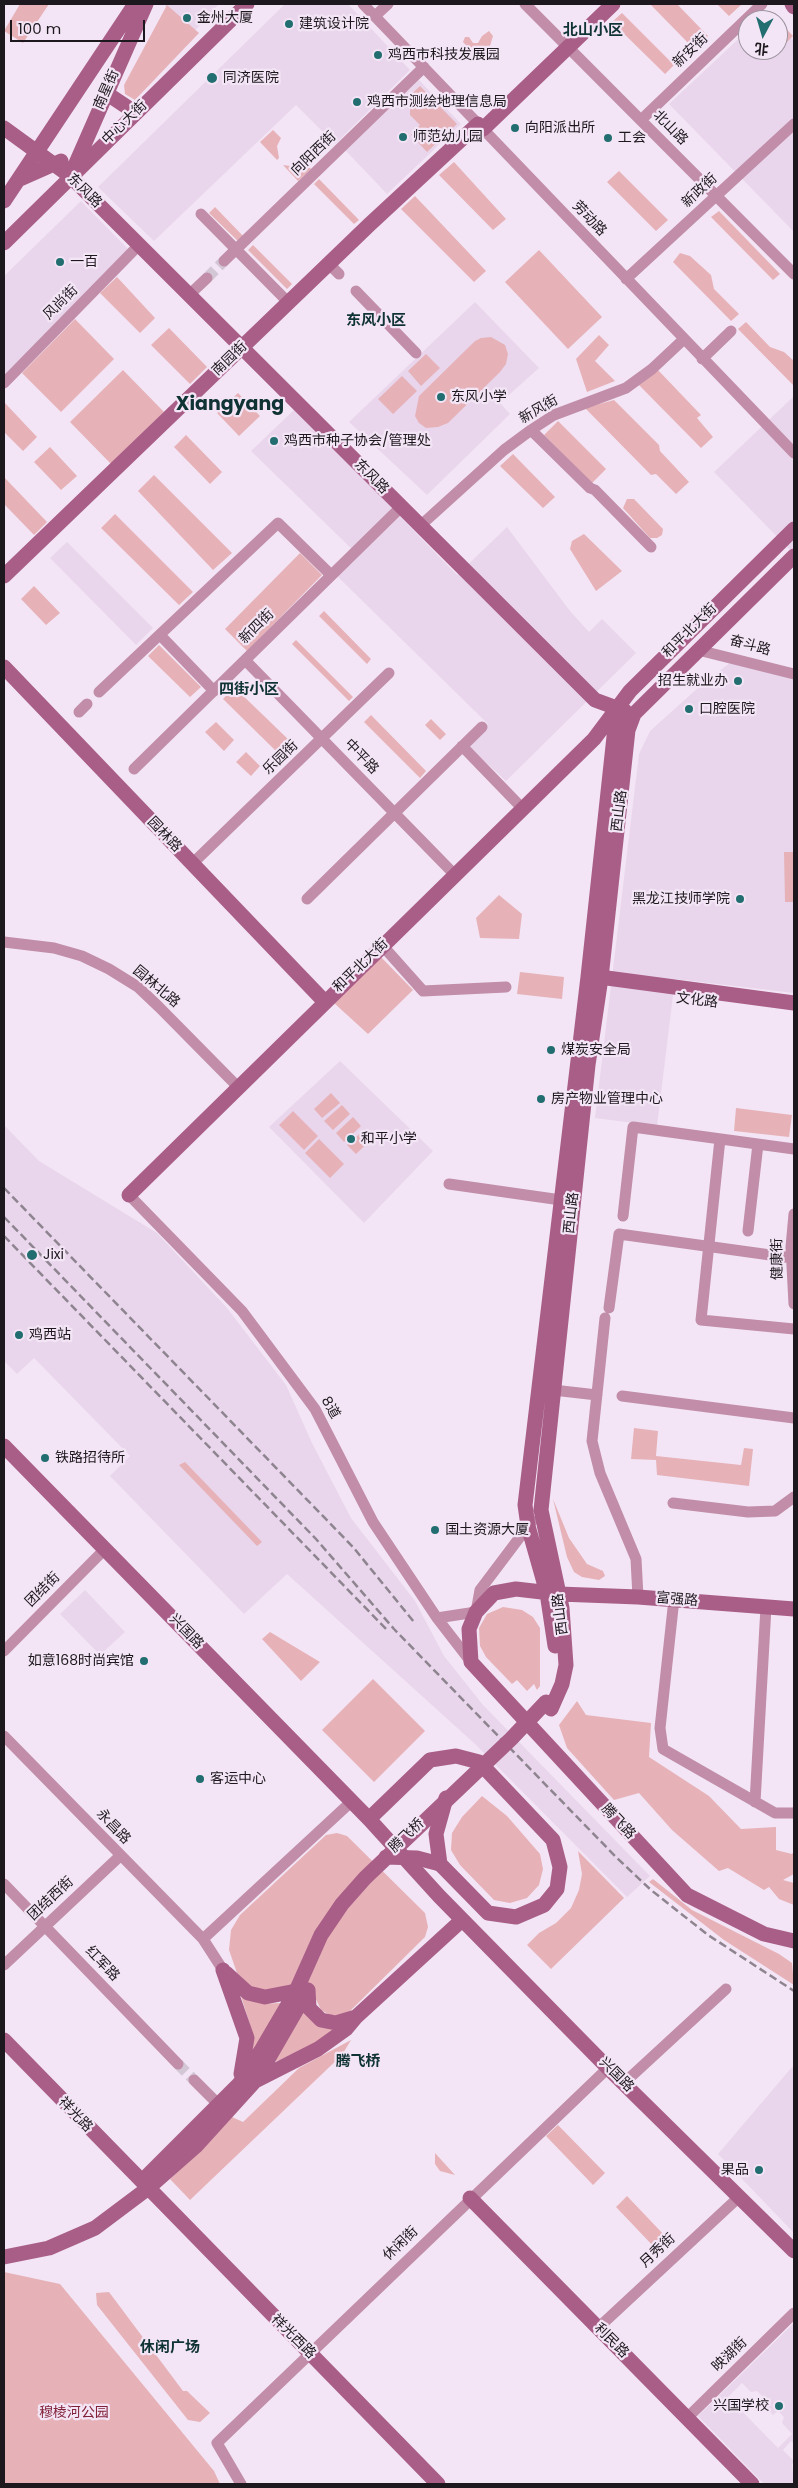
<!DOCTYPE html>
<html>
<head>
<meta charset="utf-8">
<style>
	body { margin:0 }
	#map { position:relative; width:798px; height:2488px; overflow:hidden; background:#f3e5f5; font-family:Poppins,"Noto Sans SC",sans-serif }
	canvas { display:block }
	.frame { position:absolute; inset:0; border:5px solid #1d181e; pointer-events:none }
	.north { position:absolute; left:738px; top:10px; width:50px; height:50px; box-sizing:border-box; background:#f3e5f5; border:1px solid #9d939f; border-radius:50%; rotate:186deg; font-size:14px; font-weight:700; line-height:20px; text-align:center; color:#1d181e }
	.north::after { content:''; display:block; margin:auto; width:18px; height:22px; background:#226d70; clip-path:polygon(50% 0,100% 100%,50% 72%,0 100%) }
	.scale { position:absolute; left:10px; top:20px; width:135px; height:22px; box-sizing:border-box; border:2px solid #1d181e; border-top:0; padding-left:6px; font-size:15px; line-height:18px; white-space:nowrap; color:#1d181e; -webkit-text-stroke:4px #f3e5f5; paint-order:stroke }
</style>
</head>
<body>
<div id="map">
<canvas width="798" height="2488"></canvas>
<div class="frame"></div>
<div class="north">北</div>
<div class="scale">100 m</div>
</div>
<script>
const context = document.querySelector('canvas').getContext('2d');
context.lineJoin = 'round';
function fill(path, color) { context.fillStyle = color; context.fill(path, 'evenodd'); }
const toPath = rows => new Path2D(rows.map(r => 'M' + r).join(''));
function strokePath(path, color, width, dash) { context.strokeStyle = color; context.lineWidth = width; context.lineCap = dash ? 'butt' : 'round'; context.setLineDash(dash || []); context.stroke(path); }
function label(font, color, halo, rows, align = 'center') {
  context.font = font + ' Poppins,"Noto Sans SC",sans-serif'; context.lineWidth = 4.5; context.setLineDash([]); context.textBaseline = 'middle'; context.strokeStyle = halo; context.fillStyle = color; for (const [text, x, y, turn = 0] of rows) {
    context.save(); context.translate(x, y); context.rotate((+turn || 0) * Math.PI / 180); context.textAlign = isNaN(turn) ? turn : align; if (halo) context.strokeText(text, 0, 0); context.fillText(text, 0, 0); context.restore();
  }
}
fill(toPath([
	[166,4,219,4,193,33,165,6],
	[285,4,348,4,410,70,335,144,296,105,154,241,98,187],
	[778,24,794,41,794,232,669,104,748,30,748,50,778,50],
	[419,80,461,124,387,194,345,150],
	[81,201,130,251,4,377,4,276],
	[475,302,539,368,500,403,510,414,427,495,349,422],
	[794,396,794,554,714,472],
	[295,409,457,575,507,527,570,611,589,632,602,619,636,653,506,781,467,745,488,724,337,576,358,555,251,451],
	[67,542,153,628,136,645,50,558],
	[731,662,794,679,794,993,675,979,657,1126,595,1118,639,754,650,731,699,687],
	[340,1061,433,1151,364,1223,269,1127],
	[4,1125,39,1161,157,1233,227,1308,286,1385,312,1443,351,1518,415,1601,444,1656,483,1705,650,1876,627,1897,475,1744,287,1574,244,1614,110,1476,130,1456,34,1358,17,1374,4,1361],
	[85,1590,125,1632,100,1655,60,1614],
	[792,2067,794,2068,794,2233,718,2154],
	[794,2323,794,2444,791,2441,783,2450,794,2461,792,2465,794,2484,764,2484,698,2416],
	[742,2383,751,2392,757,2391,763,2397,759,2401,773,2415,778,2411,784,2417,782,2423,792,2434,778,2448,728,2397]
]), '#e9d6ec');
fill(toPath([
	[20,4,49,4,23,43,4,31],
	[650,4,677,4,708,36,694,49],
	[717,4,742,4,729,16],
	[167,5,199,33,135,100,125,94,124,85],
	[622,13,674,65,665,74,612,22],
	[778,20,793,36,785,44,778,37],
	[489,31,493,36,490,46,486,54,479,56,475,55,463,42,465,37,469,37,473,43,478,43,482,36],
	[420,86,457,124,427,152,411,135,420,125,410,115,410,107,404,101],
	[273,130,281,138,277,146,279,158,277,160,260,142],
	[454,162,506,219,493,230,439,175],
	[305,163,311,169,298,181,283,165,297,167],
	[619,171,668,220,656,231,607,182],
	[319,179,359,220,354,224,314,184],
	[415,196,486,271,474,282,401,209],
	[215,207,244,237,239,242,209,213],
	[719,211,780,274,773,280,711,217],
	[253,245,292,284,287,289,248,250],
	[539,250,602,317,568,349,505,282],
	[680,253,690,256,711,275,714,289,739,314,731,321,673,262],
	[117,277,155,318,140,333,100,293],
	[75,319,114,359,61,412,22,373],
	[746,322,770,347,784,352,794,361,794,386,738,329],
	[169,328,207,367,190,384,151,345],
	[599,335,609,345,595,361,615,381,587,392,576,359],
	[491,337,505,345,508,354,506,364,500,372,448,423,438,427,426,428,419,423,415,416,419,396,475,341,481,338],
	[426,354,440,368,421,386,408,371],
	[657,369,701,415,697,418,713,437,701,448,639,385],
	[123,370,164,412,111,464,70,422],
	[402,376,417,391,393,414,378,399],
	[238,393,260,416,239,436,217,413],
	[614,400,659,445,660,451,689,482,676,494,656,474,651,475,585,408],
	[4,402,37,437,23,451,4,432],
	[558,421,606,469,592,483,544,435],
	[186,435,222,472,210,484,174,447],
	[50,447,77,476,61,490,34,462],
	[513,454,555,497,543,508,500,466],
	[154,475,232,553,213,570,138,491],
	[4,477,47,522,34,535,4,504],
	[627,499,634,499,663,529,662,535,657,538,650,538,623,508],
	[115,514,193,592,179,605,101,528],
	[584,534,622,571,596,591,570,549,572,541],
	[300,553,322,575,247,651,225,629],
	[34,586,60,613,46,625,21,599],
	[324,611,371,659,367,664,319,616],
	[296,640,353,697,349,701,292,644],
	[159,645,201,687,190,697,148,656],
	[234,687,291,742,279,754,223,699],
	[371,715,426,771,420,778,364,722],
	[431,719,446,734,440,740,425,725],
	[216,722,234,740,224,751,205,732],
	[246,752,260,766,251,776,236,762],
	[784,852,794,852,794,902,785,902],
	[499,895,522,914,519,939,480,938,476,918],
	[380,956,413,990,368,1034,334,1003],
	[520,972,564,977,562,999,517,994],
	[331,1093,340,1103,322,1118,314,1109],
	[342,1105,350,1114,333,1130,324,1121],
	[736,1108,792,1115,789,1137,734,1131],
	[293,1111,318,1136,304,1150,279,1125],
	[353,1117,361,1126,344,1142,336,1133],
	[365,1129,373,1138,356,1154,347,1145],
	[319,1139,344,1164,330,1178,305,1153],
	[634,1428,658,1431,656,1456,741,1465,744,1448,753,1449,749,1486,657,1475,656,1460,631,1459],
	[185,1462,262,1542,257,1546,179,1465],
	[553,1499,569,1538,587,1564,603,1571,605,1576,599,1580,582,1577,574,1572,567,1557],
	[503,1607,522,1610,533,1617,540,1628,540,1686,537,1690,534,1684,527,1691,517,1680,512,1684,486,1657,480,1646,479,1628,487,1614],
	[270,1632,320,1662,301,1681,262,1639],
	[373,1679,425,1731,374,1782,322,1730],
	[577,1701,586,1715,651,1723,649,1757,709,1796,741,1829,776,1827,776,1850,792,1854,794,1852,794,1874,783,1880,794,1883,794,1905,779,1899,769,1887,764,1890,728,1868,719,1871,672,1830,639,1793,614,1800,567,1748,559,1725],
	[482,1796,507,1816,540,1854,543,1869,539,1885,527,1898,510,1903,494,1900,460,1865,451,1850,452,1833,462,1817],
	[337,1833,347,1836,425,1913,428,1927,425,1937,350,2011,340,2016,330,2015,321,2010,315,1997,253,1989,237,1973,229,1950,231,1930,240,1915,326,1835],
	[578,1851,624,1898,551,1969,527,1945,539,1933,556,1923,571,1908,579,1890,582,1874],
	[653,1879,692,1910,779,1954,792,1963,794,1985,724,1940,649,1882],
	[240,1993,264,2004,280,2003,343,2026,323,2040,280,2060,256,2068,251,2051,252,2031],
	[351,2040,342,2055,190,2200,170,2179,232,2117,243,2122,299,2068],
	[558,2125,605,2173,593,2185,546,2136],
	[435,2153,455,2175,440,2171,435,2164],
	[627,2196,666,2237,655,2248,616,2207],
	[4,2272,60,2284,214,2471,220,2484,4,2484],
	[109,2292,183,2391,187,2391,210,2413,200,2422,188,2420,97,2305,96,2293]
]), '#e6b2b8');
strokePath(toPath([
	[207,278,224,261],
	[178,2064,194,2080]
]), '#d3c6d5', 11, [11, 5.5]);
strokePath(toPath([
	[363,4,794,453],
	[525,4,794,274],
	[375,16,388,4],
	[641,120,762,4],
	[201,214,284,298],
	[224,261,424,67],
	[329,264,339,274],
	[626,279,794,124],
	[356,291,416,353],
	[189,295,207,278],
	[702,359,731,331],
	[4,383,139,245],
	[531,430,590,488,595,490,651,547],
	[420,526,504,450,531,430,554,415,626,388,652,369,684,339],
	[160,635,214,691],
	[698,650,794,674],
	[245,660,455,875],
	[99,692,278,523,331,575],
	[79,712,87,704],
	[462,746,523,809],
	[134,769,401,507],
	[192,864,389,673],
	[307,899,482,727],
	[4,942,54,948,82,956,109,969,138,987,159,1007,238,1087],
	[382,945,423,991,506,987],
	[720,1139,701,1320,794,1329],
	[449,1184,561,1200],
	[129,1195,242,1311,315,1409,373,1522,437,1618,471,1662],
	[794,1214,791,1247,794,1304],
	[623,1216,633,1127,794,1149],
	[748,1231,758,1144],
	[609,1308,619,1234,792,1258],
	[605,1318,592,1441,600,1473,636,1559,638,1597],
	[553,1390,597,1395],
	[622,1396,794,1418],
	[673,1503,748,1512,775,1511,794,1497],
	[674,1599,660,1728,663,1749,775,1813,794,1813],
	[437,1618,476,1612,480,1590,532,1521],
	[4,1651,104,1550],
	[4,1736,203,1939,223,1970],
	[755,1802,766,1607],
	[4,1884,178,2064],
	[203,1939,352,1801],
	[4,1965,120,1856],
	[194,2080,219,2105],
	[624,2083,726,1989],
	[598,2328,739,2197],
	[687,2418,794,2313],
	[241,2484,217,2443,608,2068]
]), '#c18da8', 11);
strokePath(toPath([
	[792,4,794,7],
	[106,93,136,113],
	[4,128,70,176,595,700,625,711],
	[483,129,613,4],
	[73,170,146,4],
	[18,180,61,161],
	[4,201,135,4],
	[4,243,247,4],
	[4,576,369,225,478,124],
	[4,667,324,1001],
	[625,720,634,714,794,556],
	[592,976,794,1003],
	[129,1195,594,739,630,691,794,529],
	[4,1446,369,1819,439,1896,608,2068,794,2251],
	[794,1609,638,1597,559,1594,516,1589,494,1593,476,1612,469,1629,471,1662,687,1895,764,1934,794,1941],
	[555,1646,547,1593,528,1526,525,1505,588,977,617,709],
	[551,1709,562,1684,566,1665,562,1608,541,1510,588,1065,601,978,628,730,634,714],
	[369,1819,430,1760,456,1756,479,1762,553,1840,560,1867,557,1889,544,1905,516,1917,488,1913,440,1864,436,1834,446,1798],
	[223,1970,247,2038,241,2074],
	[226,1973,248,1993,265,1997,296,1991],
	[308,1990,309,2008,321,2020,336,2023,356,2017],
	[4,2040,438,2484],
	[257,2080,318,2049,346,2029,356,2017,462,1920],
	[144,2179,239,2084,262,2049,296,1991],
	[470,2198,752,2484],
	[4,2257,49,2248,95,2228,147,2189,197,2145,256,2080,308,1990]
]), '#a95e88', 15);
strokePath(toPath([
	[4,1188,353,1547,414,1622],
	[4,1217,316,1539,394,1629,616,1857,651,1890,708,1935,794,1991],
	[4,1236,388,1631]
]), '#8e848f', 2.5, [8, 4]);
strokePath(toPath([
	[386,1857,417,1858,440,1864],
	[296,1991,321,1935,342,1904,365,1878,511,1739,546,1702]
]), '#a95e88', 15);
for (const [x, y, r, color] of [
	[187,18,5,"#226d70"],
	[289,24,5,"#226d70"],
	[378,55,5,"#226d70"],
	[212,78,6,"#226d70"],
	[357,102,5,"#226d70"],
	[515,128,5,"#226d70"],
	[403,137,5,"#226d70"],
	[608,138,5,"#226d70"],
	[60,262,5,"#226d70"],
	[441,397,5,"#226d70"],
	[274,441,5,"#226d70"],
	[738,681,5,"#226d70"],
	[689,709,5,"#226d70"],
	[740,899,5,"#226d70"],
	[551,1050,5,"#226d70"],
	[541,1099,5,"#226d70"],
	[351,1139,5,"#226d70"],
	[32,1255,6,"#226d70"],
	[19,1335,5,"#226d70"],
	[45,1458,5,"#226d70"],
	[435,1530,5,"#226d70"],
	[144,1661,5,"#226d70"],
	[200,1779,5,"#226d70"],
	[759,2170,5,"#226d70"],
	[779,2406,5,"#226d70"]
]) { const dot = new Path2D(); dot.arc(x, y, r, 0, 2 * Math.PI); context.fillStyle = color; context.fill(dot); strokePath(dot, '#f3e5f5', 2); }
label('14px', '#1d181e', '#f3e5f5', [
	["金州大厦",197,18],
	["建筑设计院",299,24],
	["鸡西市科技发展园",388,55],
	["同济医院",223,78],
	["鸡西市测绘地理信息局",367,102],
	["向阳派出所",525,128],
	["师范幼儿园",413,137],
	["工会",618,138],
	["一百",70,262],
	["东风小学",451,397],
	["鸡西市种子协会/管理处",284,441],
	["招生就业办",728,681,"right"],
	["口腔医院",699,709],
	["黑龙江技师学院",730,899,"right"],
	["煤炭安全局",561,1050],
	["房产物业管理中心",551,1099],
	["和平小学",361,1139],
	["Jixi",43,1255],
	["鸡西站",29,1335],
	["铁路招待所",55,1458],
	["国土资源大厦",445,1530],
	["如意168时尚宾馆",134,1661,"right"],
	["客运中心",210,1779],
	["果品",749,2170,"right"],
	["兴国学校",769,2406,"right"]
], 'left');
label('14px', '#1d181e', '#f3e5f5', [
	["新安街",691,51,-44],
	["南星街",107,90,-66],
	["中心大街",125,123,-44],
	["北山路",670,128,45],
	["向阳西街",314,154,-44],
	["东风路",84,191,44],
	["新政街",700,191,-43],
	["劳动路",589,219,46],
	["风尚街",61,303,-45],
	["南园街",230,359,-44],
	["新风街",539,410,-30],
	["东风路",371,477,45],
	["新四街",257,627,-45],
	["和平北大街",690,631,-45],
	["奋斗路",750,646,15],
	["中平路",361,757,46],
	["乐园街",281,758,-44],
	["西山路",620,811,-83],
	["园林路",164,835,46],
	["和平北大街",361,966,-44],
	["园林北路",156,987,40],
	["文化路",697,1001,7],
	["西山路",572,1213,-84],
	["健康街",778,1259,-91],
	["8道",330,1408,60],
	["团结街",43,1590,-45],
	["富强路",677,1600,5],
	["西山路",561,1614,-97],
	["兴国路",186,1632,46],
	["腾飞路",618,1822,47],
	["永昌路",113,1827,46],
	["腾飞桥",407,1836,-44],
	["团结西街",51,1899,-43],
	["红军路",102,1964,46],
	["兴国路",616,2075,45],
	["祥光路",75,2115,46],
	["休闲街",401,2244,-44],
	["月秀街",658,2251,-43],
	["祥光西路",293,2337,45],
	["利民路",611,2341,45],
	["映湖街",730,2355,-44]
]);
label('14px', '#812139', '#f3e5f5', [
	["穆棱河公园",74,2413]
]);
label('bold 15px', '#0f3234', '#f3e5f5', [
	["北山小区",593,31],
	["东风小区",376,321],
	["四街小区",249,690],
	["腾飞桥",358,2062],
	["休闲广场",170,2348]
]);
label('bold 19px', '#0f3234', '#f3e5f5', [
	["Xiangyang",230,405]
]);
</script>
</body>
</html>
